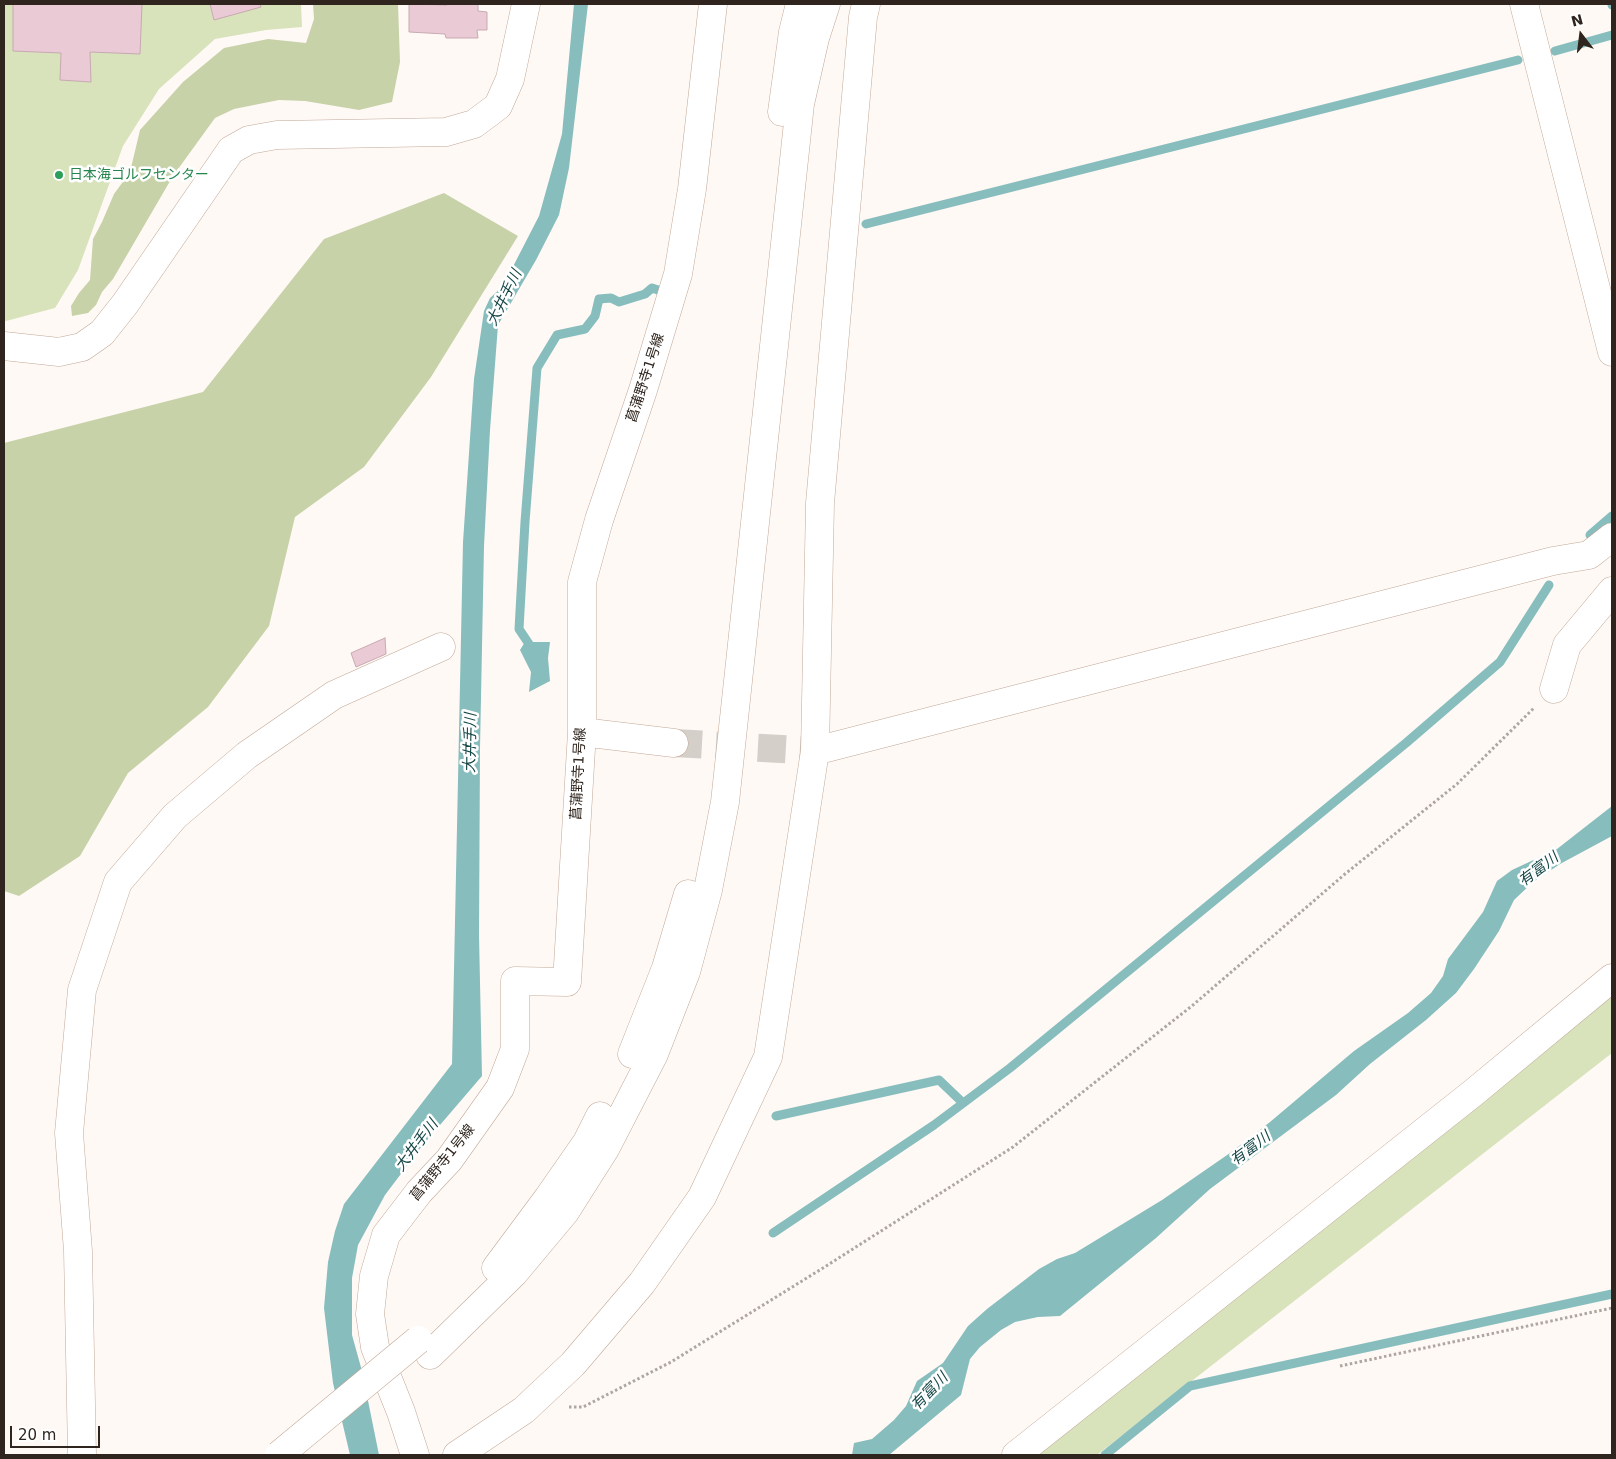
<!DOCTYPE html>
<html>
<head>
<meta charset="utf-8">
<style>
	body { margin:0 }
	#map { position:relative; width:1616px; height:1459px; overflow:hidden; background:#fff9f5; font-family:"DejaVu Sans",sans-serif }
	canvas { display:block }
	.frame { position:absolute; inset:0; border:5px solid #2f251e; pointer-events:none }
	.north { position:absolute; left:1556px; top:10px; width:50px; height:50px; -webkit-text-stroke:4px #fff; paint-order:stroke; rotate:345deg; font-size:14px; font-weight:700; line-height:20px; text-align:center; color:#2f251e }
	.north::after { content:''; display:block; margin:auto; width:18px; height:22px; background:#2f251e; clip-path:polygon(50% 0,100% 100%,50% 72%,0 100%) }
	.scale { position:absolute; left:10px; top:1426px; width:90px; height:22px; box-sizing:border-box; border:2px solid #2f251e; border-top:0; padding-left:6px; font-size:15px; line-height:18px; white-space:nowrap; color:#2f251e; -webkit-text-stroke:4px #fff; paint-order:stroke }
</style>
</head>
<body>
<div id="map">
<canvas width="1616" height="1459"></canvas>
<div class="frame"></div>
<div class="north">N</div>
<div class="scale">20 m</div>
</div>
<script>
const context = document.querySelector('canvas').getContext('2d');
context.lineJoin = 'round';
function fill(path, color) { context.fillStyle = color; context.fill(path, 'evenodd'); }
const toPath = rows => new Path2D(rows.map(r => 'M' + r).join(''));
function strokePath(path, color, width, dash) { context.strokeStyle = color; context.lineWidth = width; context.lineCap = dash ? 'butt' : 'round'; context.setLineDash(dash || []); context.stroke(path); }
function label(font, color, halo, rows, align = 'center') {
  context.font = font + ' "DejaVu Sans","Noto Sans JP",sans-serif'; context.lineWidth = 5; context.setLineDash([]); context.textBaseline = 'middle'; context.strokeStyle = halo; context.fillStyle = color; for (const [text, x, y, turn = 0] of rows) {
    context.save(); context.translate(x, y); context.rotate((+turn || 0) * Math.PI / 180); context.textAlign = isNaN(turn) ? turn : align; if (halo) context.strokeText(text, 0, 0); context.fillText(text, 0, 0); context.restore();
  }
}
fill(toPath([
	[4,4,301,4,302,27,266,30,215,39,159,89,123,146,78,270,55,308,6,321,4,320],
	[1612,987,1612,1053,1097,1455,1030,1455]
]), '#d8e3bb');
fill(toPath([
	[313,4,398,4,400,62,392,102,359,110,305,101,279,100,234,109,215,118,173,176,113,279,102,292,96,305,88,313,72,316,71,306,79,293,90,280,93,239,102,222,114,194,130,172,140,130,183,82,224,48,268,39,306,43,314,19],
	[444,193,518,236,431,377,364,467,295,517,269,626,208,707,128,773,80,856,19,896,4,891,4,443,203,392,324,239]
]), '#c7d2a9');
fill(toPath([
	[574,4,588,4,569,168,559,215,536,260,498,325,490,430,484,546,480,748,479,935,482,1076,422,1146,385,1195,358,1245,352,1278,352,1335,362,1371,379,1455,350,1455,333,1383,324,1308,328,1262,335,1231,344,1204,452,1064,463,542,474,379,484,311,490,298,503,286,539,216,562,134],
	[525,642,550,642,548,658,550,681,529,692,531,672,520,650],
	[1612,806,1612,836,1560,864,1532,883,1514,900,1499,931,1474,969,1456,993,1426,1020,1370,1064,1336,1095,1210,1189,1156,1238,1060,1316,1038,1317,1015,1322,1001,1330,980,1347,970,1359,961,1395,889,1455,852,1455,854,1443,872,1439,894,1420,906,1406,917,1381,943,1363,968,1326,987,1309,1039,1269,1057,1259,1075,1253,1162,1200,1230,1153,1270,1122,1354,1051,1408,1013,1431,993,1443,976,1448,959,1483,912,1497,881,1512,870,1557,849]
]), '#87bdbd');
strokePath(toPath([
	[1612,4,1612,5],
	[1555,51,1612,35],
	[866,224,1518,60],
	[1590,535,1612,516],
	[533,650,519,629,525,522,537,368,557,335,585,329,595,316,599,299,611,298,619,302,645,294,652,288,658,290],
	[776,1116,939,1080,962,1102],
	[773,1233,934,1125,1010,1068,1406,743,1500,662,1549,585],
	[1105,1455,1190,1386,1612,1294]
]), '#87bdbd', 9);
const building = toPath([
	[13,4,142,4,140,54,90,52,91,82,60,80,61,53,13,51,13,4],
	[210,4,260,4,261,7,214,20,210,4],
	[409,4,447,5,447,4,478,4,478,11,487,12,487,30,477,30,478,38,446,38,445,34,409,32,409,4],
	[385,638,386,654,356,667,351,653,385,638]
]);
fill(building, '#eacad4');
strokePath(building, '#c8a9b3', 1);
strokePath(toPath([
	[674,743,815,751]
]), '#d5cfca', 28, [28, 14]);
const street = toPath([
	[1524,4,1612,352],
	[4,346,59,352,82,347,102,333,125,304,231,150,249,140,277,135,446,132,474,124,498,106,510,79,526,4],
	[1554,689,1567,645,1612,591],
	[582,732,674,743],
	[815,751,1553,561,1589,555,1612,537],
	[82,1455,78,1251,69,1133,82,990,118,882,175,816,247,755,334,695,441,647],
	[415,1455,401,1412,375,1347,370,1314,374,1276,386,1235,419,1192,449,1160,500,1088,515,1049,515,981,567,982,582,732,582,582,599,520,643,390,678,274,692,189,713,4],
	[457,1455,524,1410,573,1364,642,1283,702,1197,768,1057,815,751,820,503,863,17,866,4],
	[1016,1455,1473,1093,1612,978]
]);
const highway = toPath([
	[782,112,793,32,800,4],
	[632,1054,666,968,688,894],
	[496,1268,548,1198,587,1142,600,1116],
	[430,1355,514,1273,565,1212,605,1149,654,1054,686,972,708,890,725,802,800,104,815,38,826,4]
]);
strokePath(street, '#c2a897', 29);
strokePath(highway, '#c2a897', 29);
strokePath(toPath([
	[1340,1366,1612,1308],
	[569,1407,583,1407,671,1362,823,1268,1013,1147,1193,1005,1345,874,1457,784,1535,707]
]), '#aea6a1', 3, [2.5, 2.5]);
strokePath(street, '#fff', 28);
strokePath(highway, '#fff', 28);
const highwayBridge = toPath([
	[279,1455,418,1340]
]);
strokePath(highwayBridge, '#c2a897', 29, []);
strokePath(highwayBridge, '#fff', 28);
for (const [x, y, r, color] of [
	[59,175,5,"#2e9e5b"]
]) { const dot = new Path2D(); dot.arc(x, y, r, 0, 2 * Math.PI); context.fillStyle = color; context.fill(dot); strokePath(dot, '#fff', 2); }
label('14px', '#27864d', '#fff', [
	["日本海ゴルフセンター",69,175]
], 'left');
label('14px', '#2f251e', '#fff', [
	["菖蒲野寺1号線",646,378,-72],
	["菖蒲野寺1号線",579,774,-87],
	["菖蒲野寺1号線",443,1163,-51]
]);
label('italic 15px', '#164747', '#fff', [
	["大井手川",505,298,-64],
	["大井手川",471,743,-89],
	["有富川",1539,870,-37],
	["大井手川",417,1146,-53],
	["有富川",1251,1149,-37],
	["有富川",930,1392,-46]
]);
</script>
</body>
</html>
